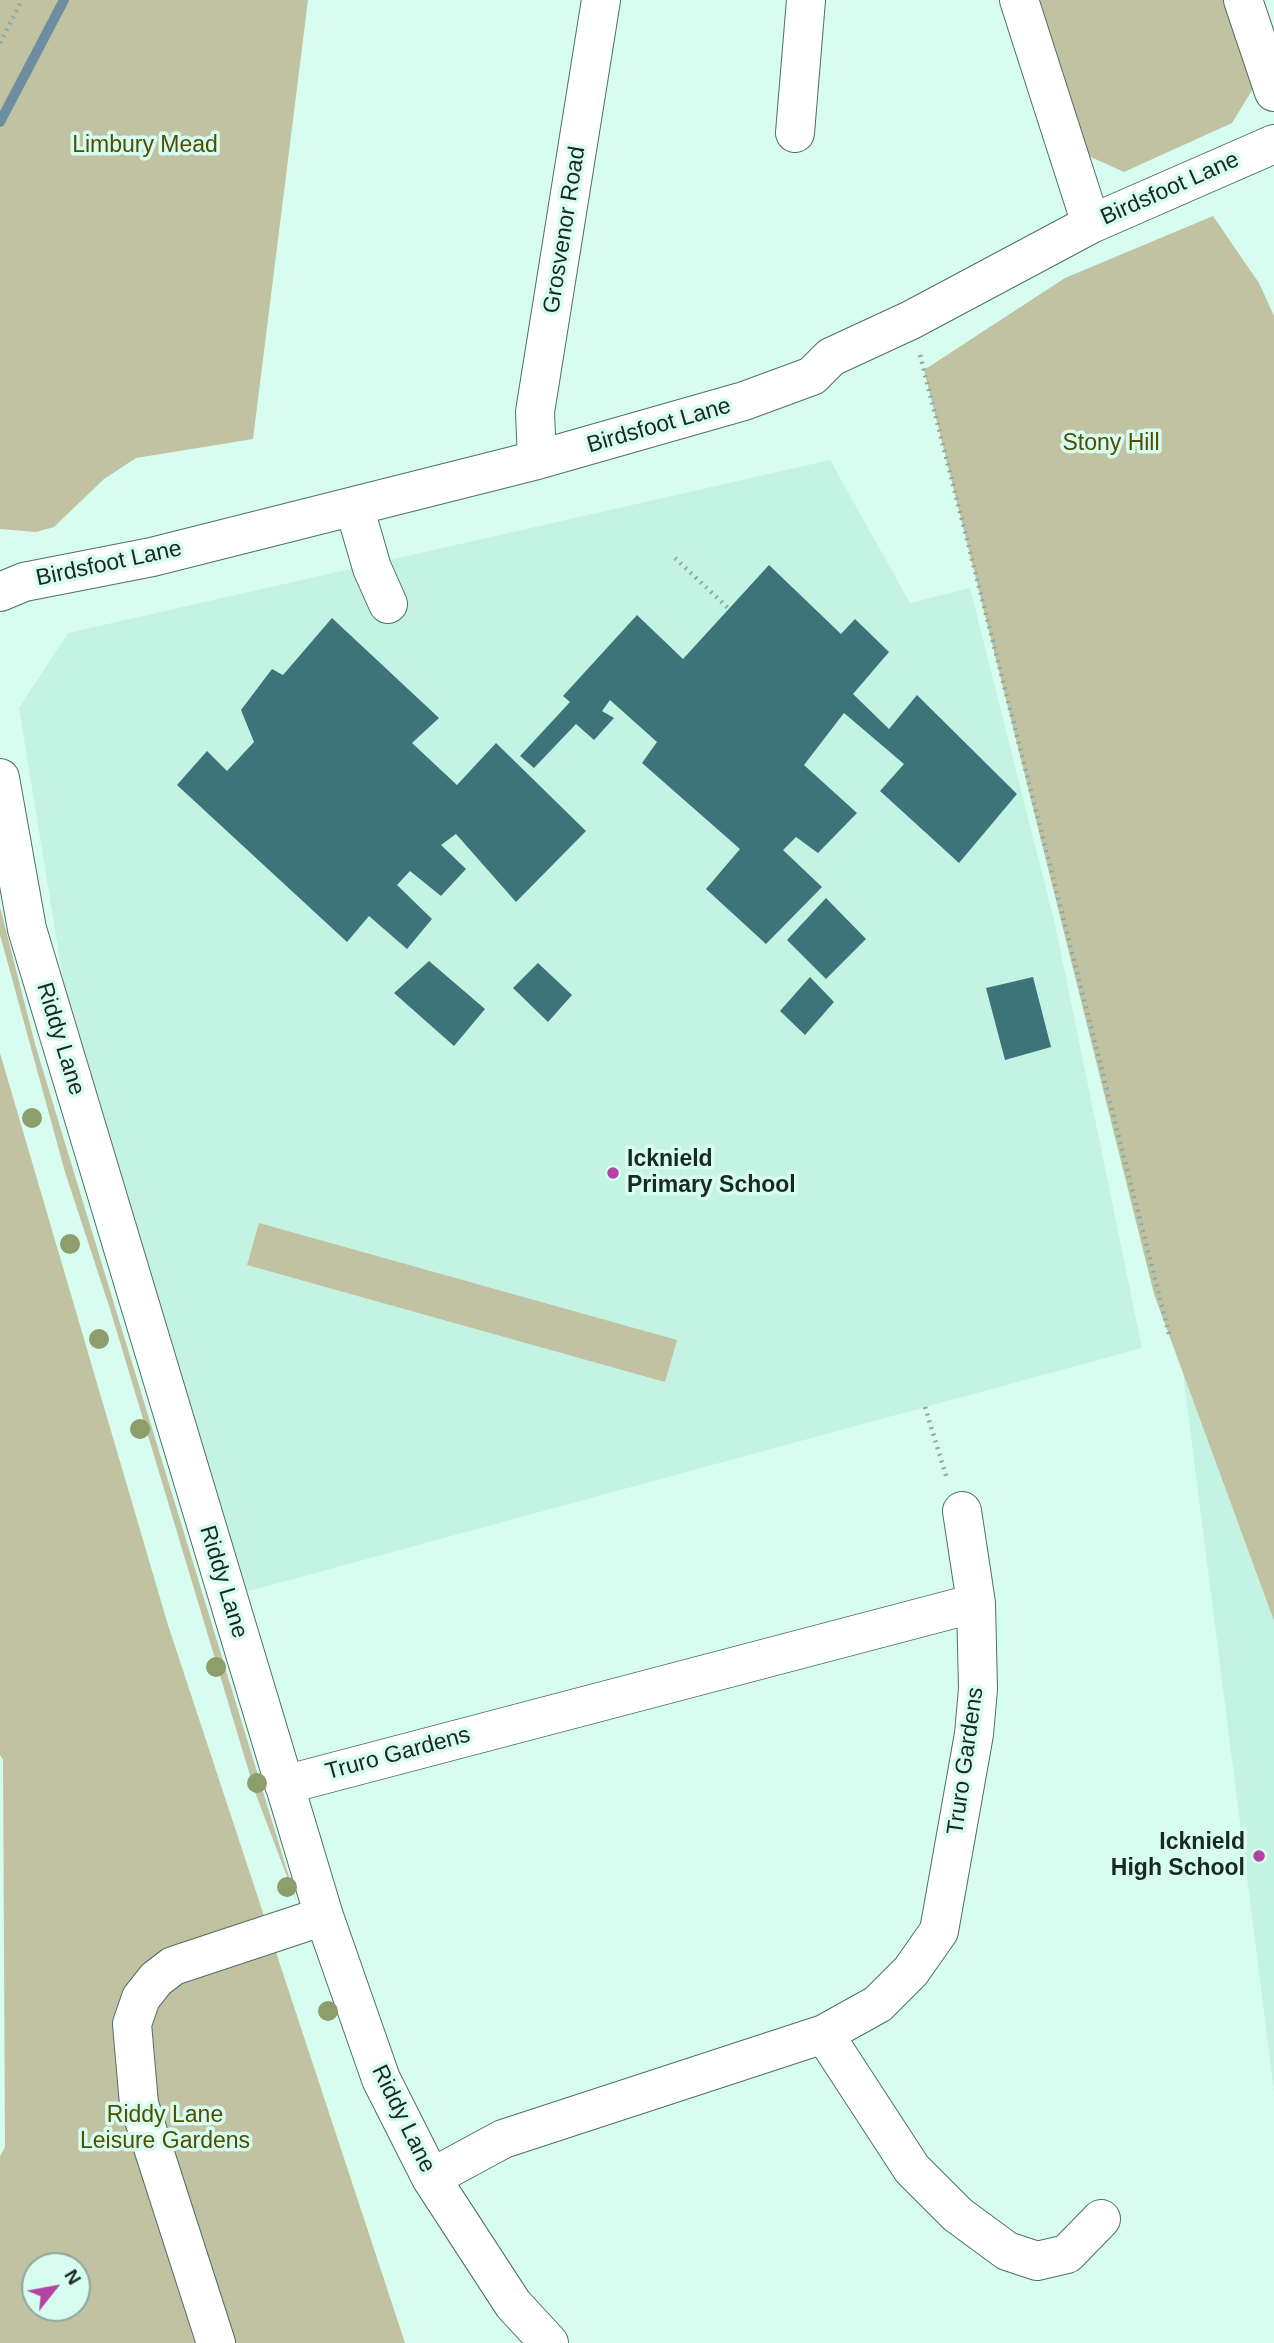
<!DOCTYPE html>
<html>
<head>
<meta charset="utf-8">
<style>
	body { margin:0 }
	#map { position:relative; width:1274px; height:2343px; overflow:hidden; background:#d7fdf1; font-family:Helvetica,sans-serif }
	canvas { display:block }
	.north { position:absolute; left:21px; top:2252px; width:70px; height:70px; box-sizing:border-box; background:#d7fdf1; border:2px solid #8ba89f; border-radius:50%; rotate:59deg; font-size:19px; font-weight:700; line-height:28px; text-align:center; color:#192823 }
	.north::after { content:''; display:block; margin:auto; width:24px; height:32px; background:#b244a3; clip-path:polygon(50% 0,100% 100%,50% 72%,0 100%) }
</style>
</head>
<body>
<div id="map">
<canvas width="1274" height="2343"></canvas>
<div class="north">N</div>
</div>
<script>
const context = document.querySelector('canvas').getContext('2d');
context.lineJoin = 'round';
function fill(path, color) { context.fillStyle = color; context.fill(path, 'evenodd'); }
const toPath = rows => new Path2D(rows.map(r => 'M' + r).join(''));
function strokePath(path, color, width, dash) { context.strokeStyle = color; context.lineWidth = width; context.lineCap = dash ? 'butt' : 'round'; context.setLineDash(dash || []); context.stroke(path); }
function label(font, color, halo, rows, align = 'center') {
  context.font = font + ' Helvetica,sans-serif'; context.lineWidth = 7; context.setLineDash([]); context.textBaseline = 'middle'; context.strokeStyle = halo; context.fillStyle = color; for (const [text, x, y, turn = 0] of rows) {
    context.save(); context.translate(x, y); context.rotate((+turn || 0) * Math.PI / 180); context.textAlign = isNaN(turn) ? turn : align; if (halo) context.strokeText(text, 0, 0); context.fillText(text, 0, 0); context.restore();
  }
}
fill(toPath([
	[830,460,910,603,970,588,1055,924,1142,1348,246,1592,66,998,19,708,68,633],
	[1183,1373,1274,1621,1274,2091]
]), '#c4f3e3');
fill(toPath([
	[0,0,308,0,253,439,136,458,104,479,54,527,36,532,0,529],
	[1032,0,1227,0,1256,84,1232,123,1124,172,1082,153],
	[1213,216,1259,283,1274,316,1274,1621,1154,1294,924,370,1065,278],
	[0,907,35,1044,68,1153,297,1903,255,1792,110,1309,65,1172,0,935],
	[0,1053,168,1625,405,2343,0,2343,0,2156,5,2147,3,1760,0,1755],
	[35,2266,77,2266,77,2308,35,2308],
	[259,1223,677,1340,665,1382,247,1265]
]), '#c1c2a2');
strokePath(toPath([
	[0,122,64,0]
]), '#6c8ea0', 10);
fill(toPath([
	[769,565,841,634,855,619,889,652,853,694,889,729,917,695,1017,794,959,863,880,791,904,764,844,713,804,765,857,813,818,853,796,837,783,850,822,887,766,944,706,889,740,849,642,763,657,742,610,700,602,711,614,718,594,740,576,724,534,768,520,756,570,702,563,696,637,615,683,659],
	[332,618,439,718,412,743,457,785,496,743,586,831,516,902,456,834,441,845,466,869,441,896,410,871,397,885,432,919,407,949,369,916,347,942,177,785,207,751,227,771,254,742,241,710,272,669,283,675],
	[826,898,866,939,826,979,787,940],
	[429,961,485,1009,454,1046,394,993],
	[538,963,572,995,548,1022,513,988],
	[810,977,834,1002,805,1035,780,1011],
	[1033,977,1051,1047,1005,1060,986,988]
]), '#3c747a');
const minor = toPath([
	[1019,0,1091,224],
	[1243,0,1274,92],
	[795,133,806,0],
	[537,460,535,412,601,0],
	[354,506,372,568,388,604],
	[0,592,24,582,152,557,537,460,744,401,812,376,831,357,911,320,1091,224,1274,144],
	[0,778,27,929,324,1916,381,2079,431,2178,513,2304,549,2343],
	[962,1511,976,1603],
	[284,1785,976,1603,978,1689,974,1734,939,1931,911,1971,878,2004,824,2034,503,2139,431,2178],
	[824,2034,912,2169,958,2215,1007,2251,1037,2261,1067,2254,1101,2219],
	[216,2343,139,2104,132,2024,141,1998,156,1979,173,1966,324,1916]
]);
strokePath(minor, '#4e7066', 40);
strokePath(toPath([
	[0,43,22,0],
	[920,355,1169,1334],
	[675,558,729,609],
	[925,1407,947,1479]
]), '#8eaca2', 4.5, [2, 5]);
strokePath(minor, '#fff', 38);
context.fillStyle = '#8d9d6c';
for (const [x, y] of [
	[32,1118],
	[70,1244],
	[99,1339],
	[140,1429],
	[216,1667],
	[257,1783],
	[287,1887],
	[328,2011]
]) { context.beginPath(); context.arc(x, y, 10, 0, 2 * Math.PI); context.fill(); }
for (const [x, y, r, color] of [
	[613,1173,7,"#b244a3"],
	[1259,1856,7,"#b244a3"]
]) { const dot = new Path2D(); dot.arc(x, y, r, 0, 2 * Math.PI); context.fillStyle = color; context.fill(dot); strokePath(dot, '#d7fdf1', 2.5); }
label('23px', '#504f00', '#d7fdf1', [
	["Limbury Mead",145,146],
	["Stony Hill",1111,444],
	["Riddy Lane",165,2116],
	["Leisure Gardens",165,2142]
]);
label('23px', '#192823', '#d7fdf1', [
	["Birdsfoot Lane",1170,189,-24],
	["Grosvenor Road",565,230,-81],
	["Birdsfoot Lane",659,426,-16],
	["Birdsfoot Lane",109,564,-12],
	["Riddy Lane",60,1039,73],
	["Riddy Lane",223,1582,73],
	["Truro Gardens",398,1754,-15],
	["Truro Gardens",966,1761,-82],
	["Riddy Lane",403,2119,64]
]);
label('bold 23px', '#192823', '#d7fdf1', [
	["Icknield",627,1160],
	["Primary School",627,1186],
	["Icknield",1245,1843,"right"],
	["High School",1245,1869,"right"]
], 'left');
</script>
</body>
</html>
